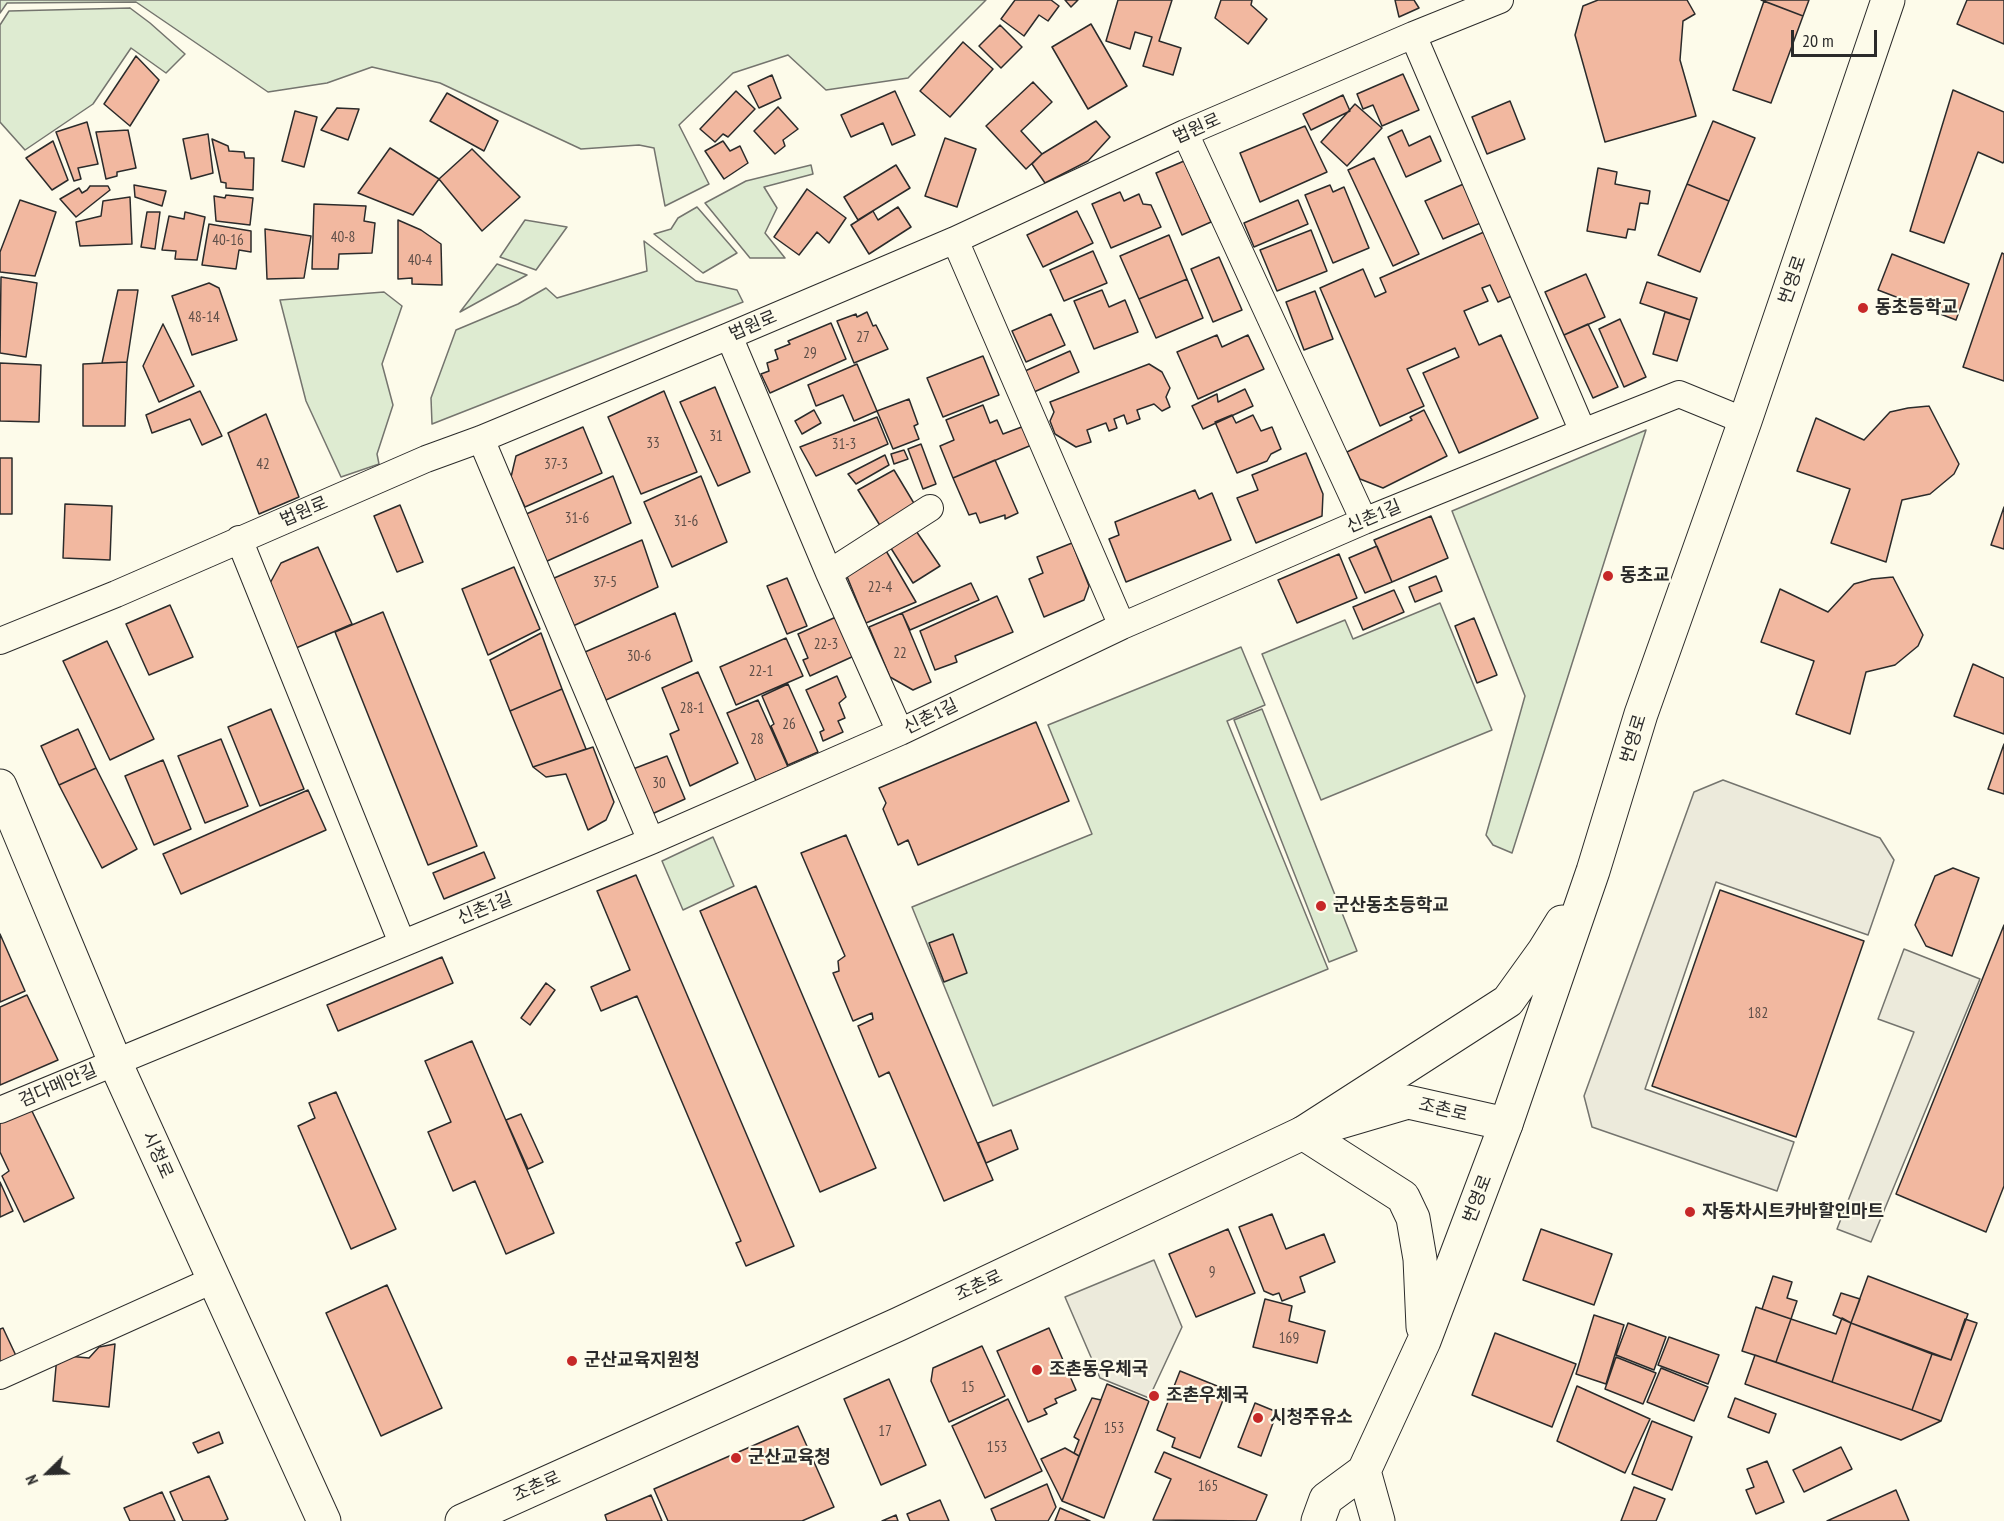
<!DOCTYPE html>
<html>
<head>
<meta charset="utf-8">
<style>
	body { margin:0 }
	#map { position:relative; width:2004px; height:1521px; overflow:hidden; background:#fdfbea; font-family:"PT Sans Narrow",sans-serif }
	canvas { display:block }
	.north { position:absolute; left:18px; top:1443px; width:60px; height:60px; -webkit-text-stroke:4px #fdfbea; paint-order:stroke; rotate:247deg; font-size:16px; font-weight:700; line-height:24px; text-align:center; color:#2b2b2b }
	.north::after { content:''; display:block; margin:auto; width:21px; height:27px; background:#2b2b2b; clip-path:polygon(50% 0,100% 100%,50% 72%,0 100%) }
	.scale { position:absolute; left:1791px; top:30px; width:86px; height:27px; box-sizing:border-box; border:3px solid #2b2b2b; border-top:0; padding-left:8px; font-size:18px; line-height:21px; white-space:nowrap; color:#2b2b2b; -webkit-text-stroke:4px #fdfbea; paint-order:stroke }
</style>
</head>
<body>
<div id="map">
<canvas width="2004" height="1521"></canvas>
<div class="north">N</div>
<div class="scale">20 m</div>
</div>
<script>
const context = document.querySelector('canvas').getContext('2d');
context.lineJoin = 'round';
function fill(path, color) { context.fillStyle = color; context.fill(path, 'evenodd'); }
const toPath = rows => new Path2D(rows.map(r => 'M' + r).join(''));
function strokePath(path, color, width, dash) { context.strokeStyle = color; context.lineWidth = width; context.lineCap = dash ? 'butt' : 'round'; context.setLineDash(dash || []); context.stroke(path); }
function label(font, color, halo, rows, align = 'center') {
  context.font = font + ' "PT Sans Narrow","Noto Sans KR",sans-serif'; context.lineWidth = 4.5; context.setLineDash([]); context.textBaseline = 'middle'; context.strokeStyle = halo; context.fillStyle = color; for (const [text, x, y, turn = 0] of rows) {
    context.save(); context.translate(x, y); context.rotate((+turn || 0) * Math.PI / 180); context.textAlign = isNaN(turn) ? turn : align; if (halo) context.strokeText(text, 0, 0); context.fillText(text, 0, 0); context.restore();
  }
}
const green = toPath([
	[0,0,986,0,908,78,826,90,788,55,733,73,679,125,709,184,665,206,654,148,639,145,581,149,440,83,372,67,327,83,268,92,136,2,7,3,0,13,0,0],
	[130,8,150,23,185,54,166,73,131,48,93,104,25,150,0,122,0,25,9,11,130,8],
	[811,165,813,174,764,187,777,208,765,233,785,258,750,258,705,203,746,181,811,165],
	[697,207,737,253,703,273,654,234,671,229,678,218,697,207],
	[525,220,567,227,536,270,500,257,525,220],
	[644,241,696,281,737,290,743,302,432,424,431,398,456,330,518,304,546,288,557,298,647,271,644,241],
	[497,264,527,275,460,312,497,264],
	[384,292,402,306,382,364,393,405,377,454,379,464,341,477,306,401,280,300,384,292],
	[1646,430,1512,853,1493,845,1486,835,1525,696,1452,511,1646,430],
	[1440,603,1492,730,1321,800,1262,654,1345,620,1353,639,1440,603],
	[1241,647,1265,705,1227,721,1328,969,993,1106,912,907,1092,834,1048,725,1241,647],
	[1262,709,1357,951,1329,962,1234,720,1262,709],
	[713,837,734,886,683,910,662,861,713,837]
]);
fill(green, '#deebd1');
strokePath(green, '#74746e', 1.5);
const parking = toPath([
	[1723,780,1880,838,1894,860,1868,935,1716,882,1645,1089,1794,1142,1777,1191,1592,1127,1584,1096,1694,792,1723,780],
	[1904,949,1980,979,1871,1242,1837,1229,1914,1032,1878,1019,1904,949],
	[1154,1260,1182,1327,1149,1398,1100,1378,1065,1297,1154,1260]
]);
fill(parking, '#eceadb');
strokePath(parking, '#74746e', 1.5);
const building = toPath([
	[1015,0,1051,0,1059,6,1048,21,1039,15,1024,36,1001,19,1015,0],
	[1065,0,1078,0,1071,7,1065,0],
	[1118,0,1172,0,1159,41,1181,48,1173,75,1143,66,1152,37,1135,32,1130,49,1106,41,1118,0],
	[1221,0,1252,0,1251,5,1267,19,1248,44,1215,18,1221,0],
	[1395,0,1414,0,1419,8,1399,17,1395,0],
	[1598,0,1687,0,1695,14,1683,21,1680,60,1696,116,1605,142,1575,35,1583,6,1598,0],
	[1761,0,1809,0,1803,16,1761,0],
	[1967,0,2004,0,2004,44,1957,24,1967,0],
	[1764,1,1803,16,1771,103,1733,90,1764,1],
	[1091,24,1127,86,1088,109,1052,47,1091,24],
	[1000,25,1022,47,1001,68,979,46,1000,25],
	[963,42,993,69,950,117,920,91,963,42],
	[136,56,159,80,130,126,104,104,136,56],
	[1403,74,1419,110,1382,126,1373,105,1363,109,1357,94,1403,74],
	[772,75,781,98,759,108,748,86,772,75],
	[1033,82,1052,102,1021,131,1042,154,1026,169,986,126,1033,82],
	[1953,90,2004,112,2004,161,2003,163,1978,152,1944,243,1910,231,1953,90],
	[736,91,755,109,728,137,723,134,715,142,700,129,736,91],
	[895,91,915,135,892,145,883,123,851,137,841,115,895,91],
	[447,93,498,121,484,151,430,121,447,93],
	[1343,95,1350,111,1311,130,1303,114,1343,95],
	[1510,101,1525,139,1487,154,1472,117,1510,101],
	[1355,104,1382,128,1347,166,1321,142,1355,104],
	[778,107,798,129,783,140,785,146,775,154,754,131,778,107],
	[337,108,359,109,348,140,321,130,337,108],
	[295,111,317,117,304,167,282,161,295,111],
	[1096,121,1110,137,1088,161,1045,183,1032,164,1042,154,1096,121],
	[1713,121,1755,138,1729,201,1687,184,1713,121],
	[87,122,98,164,78,168,81,179,74,181,56,132,87,122],
	[1305,126,1327,172,1260,202,1240,153,1305,126],
	[128,130,136,168,117,172,117,176,106,179,96,132,128,130],
	[1402,130,1409,146,1430,136,1441,161,1406,177,1388,137,1402,130],
	[208,134,213,173,191,179,183,139,208,134],
	[945,138,976,149,957,207,925,196,945,138],
	[212,139,228,146,229,151,244,152,245,158,254,158,253,190,226,188,226,183,221,182,212,139],
	[53,141,68,180,52,190,26,158,53,141],
	[723,141,730,151,740,146,748,163,724,179,705,151,723,141],
	[390,148,439,179,413,215,358,193,390,148],
	[472,149,520,197,482,231,439,179,472,149],
	[1374,158,1419,254,1393,266,1348,170,1374,158],
	[1184,161,1211,222,1182,235,1156,173,1184,161],
	[896,165,910,188,858,220,844,197,896,165],
	[1598,168,1617,172,1615,184,1650,191,1648,204,1640,203,1635,230,1628,229,1626,238,1587,231,1598,168],
	[1468,182,1485,221,1443,239,1425,201,1468,182],
	[1687,184,1729,201,1700,272,1658,255,1687,184],
	[134,185,166,191,162,206,135,197,134,185],
	[1330,185,1333,192,1344,187,1369,248,1333,263,1305,195,1330,185],
	[90,186,108,186,110,190,76,217,60,199,79,188,82,193,87,190,90,186],
	[807,189,846,218,829,243,817,232,799,255,774,237,807,189],
	[1120,192,1124,201,1139,194,1143,204,1151,205,1161,227,1111,248,1092,204,1120,192],
	[226,195,253,198,250,225,216,221,214,196,225,198,226,195],
	[130,197,132,244,80,246,76,222,101,216,103,201,130,197],
	[20,200,56,212,35,276,0,272,0,252,20,200],
	[1298,200,1308,224,1254,247,1244,223,1298,200],
	[314,204,366,206,364,221,375,223,372,253,339,254,338,269,312,269,314,204],
	[898,207,911,227,869,254,851,225,873,211,878,220,898,207],
	[1077,211,1093,243,1043,267,1027,235,1077,211],
	[147,212,160,212,155,249,141,247,147,212],
	[185,212,205,217,197,260,175,259,176,251,162,250,169,216,184,219,185,212],
	[398,220,421,230,441,244,442,285,412,284,412,278,398,279,398,220],
	[209,224,251,231,251,252,239,250,236,269,202,265,209,224],
	[1493,228,1521,292,1498,302,1490,285,1482,288,1488,301,1464,311,1479,345,1501,335,1538,418,1459,453,1423,373,1459,357,1455,348,1407,369,1424,406,1380,426,1320,288,1363,269,1375,297,1386,292,1380,278,1493,228],
	[265,229,311,236,304,278,267,279,265,229],
	[1311,230,1327,271,1277,291,1260,250,1311,230],
	[1169,235,1187,279,1139,299,1120,256,1169,235],
	[1093,251,1107,283,1064,301,1050,270,1093,251],
	[2002,253,2004,254,2004,381,1963,367,2002,253],
	[1892,254,1969,284,1956,320,1878,290,1892,254],
	[1219,257,1242,310,1213,322,1191,269,1219,257],
	[1586,274,1605,317,1564,335,1545,292,1586,274],
	[1,277,37,283,26,357,0,353,1,277],
	[1187,279,1203,318,1156,338,1139,299,1187,279],
	[1647,282,1697,298,1690,320,1640,303,1647,282],
	[209,283,219,288,237,340,192,355,172,296,209,283],
	[118,290,138,290,127,362,102,363,118,290],
	[1102,290,1109,307,1125,300,1138,332,1094,349,1074,301,1102,290],
	[1315,291,1333,339,1304,350,1286,302,1315,291],
	[867,312,873,326,876,325,888,349,854,363,837,321,856,314,857,317,867,312],
	[1665,312,1690,320,1677,361,1653,354,1665,312],
	[1051,314,1065,345,1026,362,1012,331,1051,314],
	[1620,319,1646,377,1624,387,1599,329,1620,319],
	[831,323,846,359,770,393,761,374,769,371,767,363,778,359,775,350,790,344,788,341,831,323],
	[163,324,194,386,159,402,143,366,163,324],
	[1588,324,1618,387,1593,398,1564,335,1588,324],
	[1217,335,1222,347,1248,335,1264,369,1198,399,1177,352,1217,335],
	[1070,351,1079,372,1034,392,1025,371,1070,351],
	[983,356,999,395,943,417,927,378,983,356],
	[127,362,125,426,83,426,83,364,127,362],
	[0,363,41,365,39,422,0,421,0,363],
	[857,364,877,411,854,421,843,395,816,406,808,385,857,364],
	[1149,364,1162,372,1170,388,1166,397,1170,407,1162,411,1154,404,1137,410,1140,419,1127,424,1124,415,1114,419,1117,428,1109,431,1106,423,1087,430,1091,442,1076,447,1055,434,1050,421,1054,412,1050,402,1149,364],
	[715,387,750,472,718,486,680,402,715,387],
	[1245,389,1253,406,1203,429,1192,406,1217,394,1218,402,1245,389],
	[200,391,222,436,202,445,190,419,152,433,146,415,200,391],
	[664,391,697,472,641,494,608,417,664,391],
	[909,399,918,424,914,426,919,439,893,449,877,411,909,399],
	[983,405,990,423,997,420,1003,434,1027,425,1034,444,953,478,940,446,954,440,946,420,983,405],
	[1929,406,1959,464,1954,474,1930,494,1902,500,1886,562,1831,543,1850,489,1797,471,1816,418,1864,440,1890,412,1908,408,1929,406],
	[814,410,821,423,802,434,795,421,814,410],
	[1424,410,1447,456,1383,488,1360,479,1347,452,1412,420,1410,417,1424,410],
	[266,414,299,497,259,514,228,433,266,414],
	[1232,415,1236,423,1253,415,1261,431,1272,427,1281,449,1271,454,1267,461,1237,473,1215,422,1232,415],
	[877,417,888,444,816,476,800,447,877,417],
	[583,427,602,473,525,507,511,477,516,456,583,427],
	[921,444,936,484,923,489,908,449,921,444],
	[904,450,908,459,894,464,891,454,904,450],
	[1306,453,1323,494,1322,516,1256,543,1237,498,1258,490,1252,475,1306,453],
	[885,455,889,465,856,484,848,474,885,455],
	[0,458,12,458,12,514,0,514,0,458],
	[995,460,1018,513,1005,519,1005,515,980,523,976,513,969,515,953,478,995,460],
	[894,470,918,510,884,532,858,490,894,470],
	[613,476,631,523,545,562,524,515,613,476],
	[701,476,727,542,672,567,644,502,701,476],
	[1195,490,1199,499,1212,493,1231,540,1126,582,1109,539,1119,535,1115,522,1195,490],
	[65,504,112,506,110,560,63,558,65,504],
	[400,505,423,562,397,572,374,516,400,505],
	[2004,507,2004,549,1991,545,2004,507],
	[1431,516,1448,558,1392,582,1374,540,1431,516],
	[912,525,940,566,913,583,887,542,912,525],
	[642,540,658,587,573,626,552,579,642,540],
	[1072,543,1089,586,1084,600,1044,617,1029,579,1043,573,1037,557,1072,543],
	[1377,546,1392,582,1365,593,1349,558,1377,546],
	[318,547,352,624,296,648,269,585,281,563,318,547],
	[885,549,916,602,866,623,846,574,860,568,859,564,885,549],
	[1339,554,1357,598,1297,623,1278,580,1339,554],
	[514,567,540,629,488,655,462,589,514,567],
	[1436,576,1442,591,1415,602,1409,587,1436,576],
	[1893,577,1923,635,1918,646,1895,665,1866,672,1850,734,1796,714,1814,661,1761,642,1780,589,1828,612,1854,584,1872,579,1893,577],
	[787,578,807,626,787,634,767,586,787,578],
	[971,583,979,600,910,630,902,613,971,583],
	[1394,590,1404,612,1363,630,1353,607,1394,590],
	[997,596,1013,632,955,656,957,662,935,670,920,631,997,596],
	[170,605,193,657,149,675,126,624,170,605],
	[383,612,477,846,428,865,335,632,383,612],
	[675,613,692,661,606,700,585,652,675,613],
	[902,613,931,682,913,690,890,677,869,627,902,613],
	[836,617,854,656,810,676,803,660,808,658,798,634,836,617],
	[1474,618,1497,675,1477,683,1455,626,1474,618],
	[541,633,562,689,510,711,490,660,541,633],
	[786,638,803,676,736,705,720,667,786,638],
	[107,641,154,739,110,760,63,661,107,641],
	[1973,664,2004,678,2004,734,1954,716,1973,664],
	[698,672,738,763,690,786,670,734,679,730,662,688,698,672],
	[837,676,846,697,839,703,845,718,838,721,843,732,823,741,820,732,824,730,806,690,837,676],
	[788,684,818,752,788,765,771,726,774,724,762,696,788,684],
	[562,689,586,749,533,767,510,711,562,689],
	[758,700,788,767,756,781,727,713,758,700],
	[271,709,304,789,260,806,228,727,271,709],
	[1036,722,1069,801,918,865,908,840,898,845,883,809,886,803,879,788,1036,722],
	[78,729,96,768,59,785,41,746,78,729],
	[221,739,248,806,205,823,178,756,221,739],
	[2004,744,2004,794,1988,789,2004,744],
	[593,747,614,802,606,820,588,830,566,774,546,777,533,767,593,747],
	[667,756,685,799,652,814,633,769,667,756],
	[163,760,191,829,154,845,125,776,163,760],
	[96,768,137,849,102,868,59,785,96,768],
	[308,790,326,830,181,894,163,854,308,790],
	[846,835,993,1180,944,1201,889,1072,879,1077,858,1026,873,1019,872,1013,853,1021,833,973,839,971,838,961,845,956,801,853,846,835],
	[484,852,495,878,444,899,433,873,484,852],
	[1953,868,1979,878,1952,956,1926,946,1915,925,1935,876,1953,868],
	[636,875,794,1246,746,1266,736,1243,741,1241,637,996,601,1011,591,987,630,970,597,891,636,875],
	[756,886,876,1168,820,1192,700,911,756,886],
	[1720,890,1864,941,1796,1137,1652,1086,1720,890],
	[2004,925,2004,1186,1986,1232,1896,1194,2004,925],
	[0,934,25,991,0,1002,0,934],
	[953,934,967,973,944,982,929,943,953,934],
	[442,957,453,983,338,1031,327,1005,442,957],
	[546,983,555,990,530,1025,521,1018,546,983],
	[27,995,58,1060,0,1085,0,1007,27,995],
	[472,1041,554,1233,506,1254,475,1181,453,1191,428,1132,451,1122,425,1061,472,1041],
	[336,1092,396,1229,351,1249,298,1126,315,1118,309,1103,336,1092],
	[30,1107,74,1198,24,1222,2,1176,9,1171,0,1152,0,1121,30,1107],
	[521,1114,543,1162,528,1169,506,1120,521,1114],
	[1011,1130,1018,1149,986,1163,978,1143,1011,1130],
	[0,1182,13,1211,0,1217,0,1182],
	[1272,1214,1286,1249,1324,1234,1335,1262,1300,1277,1305,1292,1282,1301,1279,1293,1273,1295,1264,1291,1239,1227,1272,1214],
	[1228,1229,1255,1293,1196,1317,1169,1254,1228,1229],
	[1541,1229,1612,1254,1594,1305,1523,1280,1541,1229],
	[1773,1276,1792,1282,1787,1298,1797,1301,1791,1319,1762,1309,1773,1276],
	[1868,1276,1968,1314,1951,1360,1851,1323,1868,1276],
	[387,1285,442,1408,381,1436,326,1313,387,1285],
	[1841,1293,1860,1299,1851,1323,1833,1315,1841,1293],
	[1265,1299,1292,1306,1289,1321,1325,1331,1317,1363,1253,1347,1265,1299],
	[1756,1307,1791,1319,1776,1362,1742,1351,1756,1307],
	[1594,1315,1624,1325,1606,1384,1576,1374,1594,1315],
	[1842,1318,1851,1323,1832,1382,1776,1362,1791,1319,1836,1334,1842,1318],
	[1965,1319,1977,1323,1941,1421,1912,1410,1932,1354,1951,1360,1965,1319],
	[1628,1323,1666,1337,1654,1370,1616,1355,1628,1323],
	[1851,1323,1932,1354,1912,1410,1832,1382,1851,1323],
	[3,1328,18,1360,0,1368,0,1329,3,1328],
	[1049,1328,1076,1390,1055,1399,1057,1403,1044,1409,1047,1414,1028,1422,997,1351,1049,1328],
	[1495,1333,1576,1364,1552,1427,1472,1395,1495,1333],
	[1669,1337,1719,1355,1708,1384,1658,1365,1669,1337],
	[115,1344,109,1407,53,1401,57,1355,89,1358,99,1347,115,1344],
	[982,1346,1005,1396,949,1422,931,1381,933,1368,982,1346],
	[1755,1355,1912,1410,1941,1421,1901,1440,1745,1384,1755,1355],
	[1616,1357,1656,1373,1643,1404,1605,1389,1616,1357],
	[1661,1368,1708,1387,1694,1421,1647,1402,1661,1368],
	[1180,1371,1227,1390,1200,1458,1172,1447,1175,1438,1157,1430,1180,1371],
	[889,1379,926,1465,881,1485,844,1399,889,1379],
	[1107,1384,1149,1401,1104,1518,1062,1501,1107,1384],
	[1577,1386,1650,1419,1625,1473,1557,1441,1577,1386],
	[1092,1398,1101,1400,1079,1456,1074,1453,1079,1440,1074,1437,1092,1398],
	[1735,1398,1776,1414,1769,1433,1728,1417,1735,1398],
	[1008,1399,1042,1471,985,1498,952,1426,1008,1399],
	[1255,1403,1277,1412,1261,1456,1238,1447,1255,1403],
	[1652,1421,1692,1437,1672,1490,1632,1474,1652,1421],
	[798,1426,834,1507,802,1521,668,1521,654,1489,798,1426],
	[219,1432,223,1443,198,1453,193,1443,219,1432],
	[1841,1447,1852,1469,1804,1492,1793,1470,1841,1447],
	[1065,1448,1079,1456,1062,1501,1041,1459,1065,1448],
	[1164,1452,1267,1495,1256,1521,1153,1520,1171,1479,1155,1472,1164,1452],
	[1767,1461,1784,1502,1756,1514,1746,1490,1754,1487,1747,1469,1767,1461],
	[209,1476,228,1519,224,1521,183,1521,170,1492,209,1476],
	[1047,1484,1056,1507,1048,1521,996,1521,991,1509,1047,1484],
	[1634,1487,1665,1499,1656,1521,1621,1521,1634,1487],
	[1896,1490,1909,1521,1827,1521,1896,1490],
	[162,1492,175,1521,130,1521,124,1508,162,1492],
	[651,1495,662,1521,607,1521,605,1515,651,1495],
	[940,1500,949,1521,910,1521,907,1514,940,1500],
	[1060,1508,1090,1521,1055,1521,1060,1508],
	[896,1515,898,1521,882,1521,896,1515]
]);
fill(building, '#f2b8a0');
strokePath(building, '#2b2b2b', 1.5);
const street = toPath([
	[1413,35,1583,432],
	[1185,133,1364,521],
	[955,240,1122,626],
	[729,336,829,573,900,732],
	[481,439,651,841],
	[239,539,402,943],
	[829,573,930,508],
	[0,641,116,594,426,459,481,439,729,336,955,240,1185,133,1413,35,1500,0],
	[0,1110,651,841,900,732,1122,626,1364,521,1583,432,1679,394,1745,421],
	[0,1376,213,1280]
]);
const secondary = toPath([
	[0,786,115,1062,324,1521],
	[462,1521,899,1324,1303,1133,1408,1102,1506,1124]
]);
const primary = toPath([
	[1423,1327,1420,1259,1413,1218,1403,1197,1303,1133,1508,1001,1544,951,1562,922],
	[1364,1471,1378,1521],
	[1318,1521,1326,1499,1364,1471,1424,1341,1506,1124,1593,871,1641,714,1745,421,1888,0]
]);
strokePath(street, '#2b2b2b', 28);
strokePath(secondary, '#2b2b2b', 35);
strokePath(primary, '#2b2b2b', 35);
strokePath(street, '#fdfbea', 26);
strokePath(secondary, '#fdfbea', 33);
strokePath(primary, '#fdfbea', 33);
for (const [x, y, r, color] of [
	[1863,308,6,"#c62828"],
	[1608,576,6,"#c62828"],
	[1321,906,6,"#c62828"],
	[1690,1212,6,"#c62828"],
	[572,1361,6,"#c62828"],
	[1037,1370,6,"#c62828"],
	[1154,1396,6,"#c62828"],
	[1258,1418,6,"#c62828"],
	[736,1458,6,"#c62828"]
]) { const dot = new Path2D(); dot.arc(x, y, r, 0, 2 * Math.PI); context.fillStyle = color; context.fill(dot); strokePath(dot, '#fdfbea', 2); }
label('15px', '#5d4e48', null, [
	["40-8",343,238],
	["40-16",228,241],
	["40-4",420,261],
	["48-14",204,318],
	["27",863,338],
	["29",810,354],
	["31",716,437],
	["33",653,444],
	["31-3",844,445],
	["42",263,465],
	["37-3",556,465],
	["31-6",577,519],
	["31-6",686,522],
	["37-5",605,583],
	["22-4",880,588],
	["22-3",826,645],
	["22",900,654],
	["30-6",639,657],
	["22-1",761,672],
	["28-1",692,709],
	["26",789,725],
	["28",757,740],
	["30",659,784],
	["182",1758,1014],
	["9",1212,1273],
	["169",1289,1339],
	["15",968,1388],
	["153",1114,1429],
	["17",885,1432],
	["153",997,1448],
	["165",1208,1487]
]);
label('18px', '#2b2b2b', '#fdfbea', [
	["법원로",1197,129,-24],
	["번영로",1793,280,-71],
	["법원로",753,326,-23],
	["법원로",304,512,-23],
	["신촌1길",1374,517,-23],
	["신촌1길",931,717,-26],
	["번영로",1634,739,-73],
	["신촌1길",485,909,-22],
	["검다메안길",58,1086,-23],
	["조촌로",1443,1110,13],
	["시청로",157,1155,66],
	["번영로",1478,1199,-69],
	["조촌로",979,1286,-25],
	["조촌로",537,1487,-24]
]);
label('bold 18px', '#2b2b2b', '#fdfbea', [
	["동초등학교",1875,308],
	["동초교",1620,576],
	["군산동초등학교",1333,906],
	["자동차시트카바할인마트",1702,1212],
	["군산교육지원청",584,1361],
	["조촌동우체국",1049,1370],
	["조촌우체국",1166,1396],
	["시청주유소",1270,1418],
	["군산교육청",748,1458]
], 'left');
</script>
</body>
</html>
